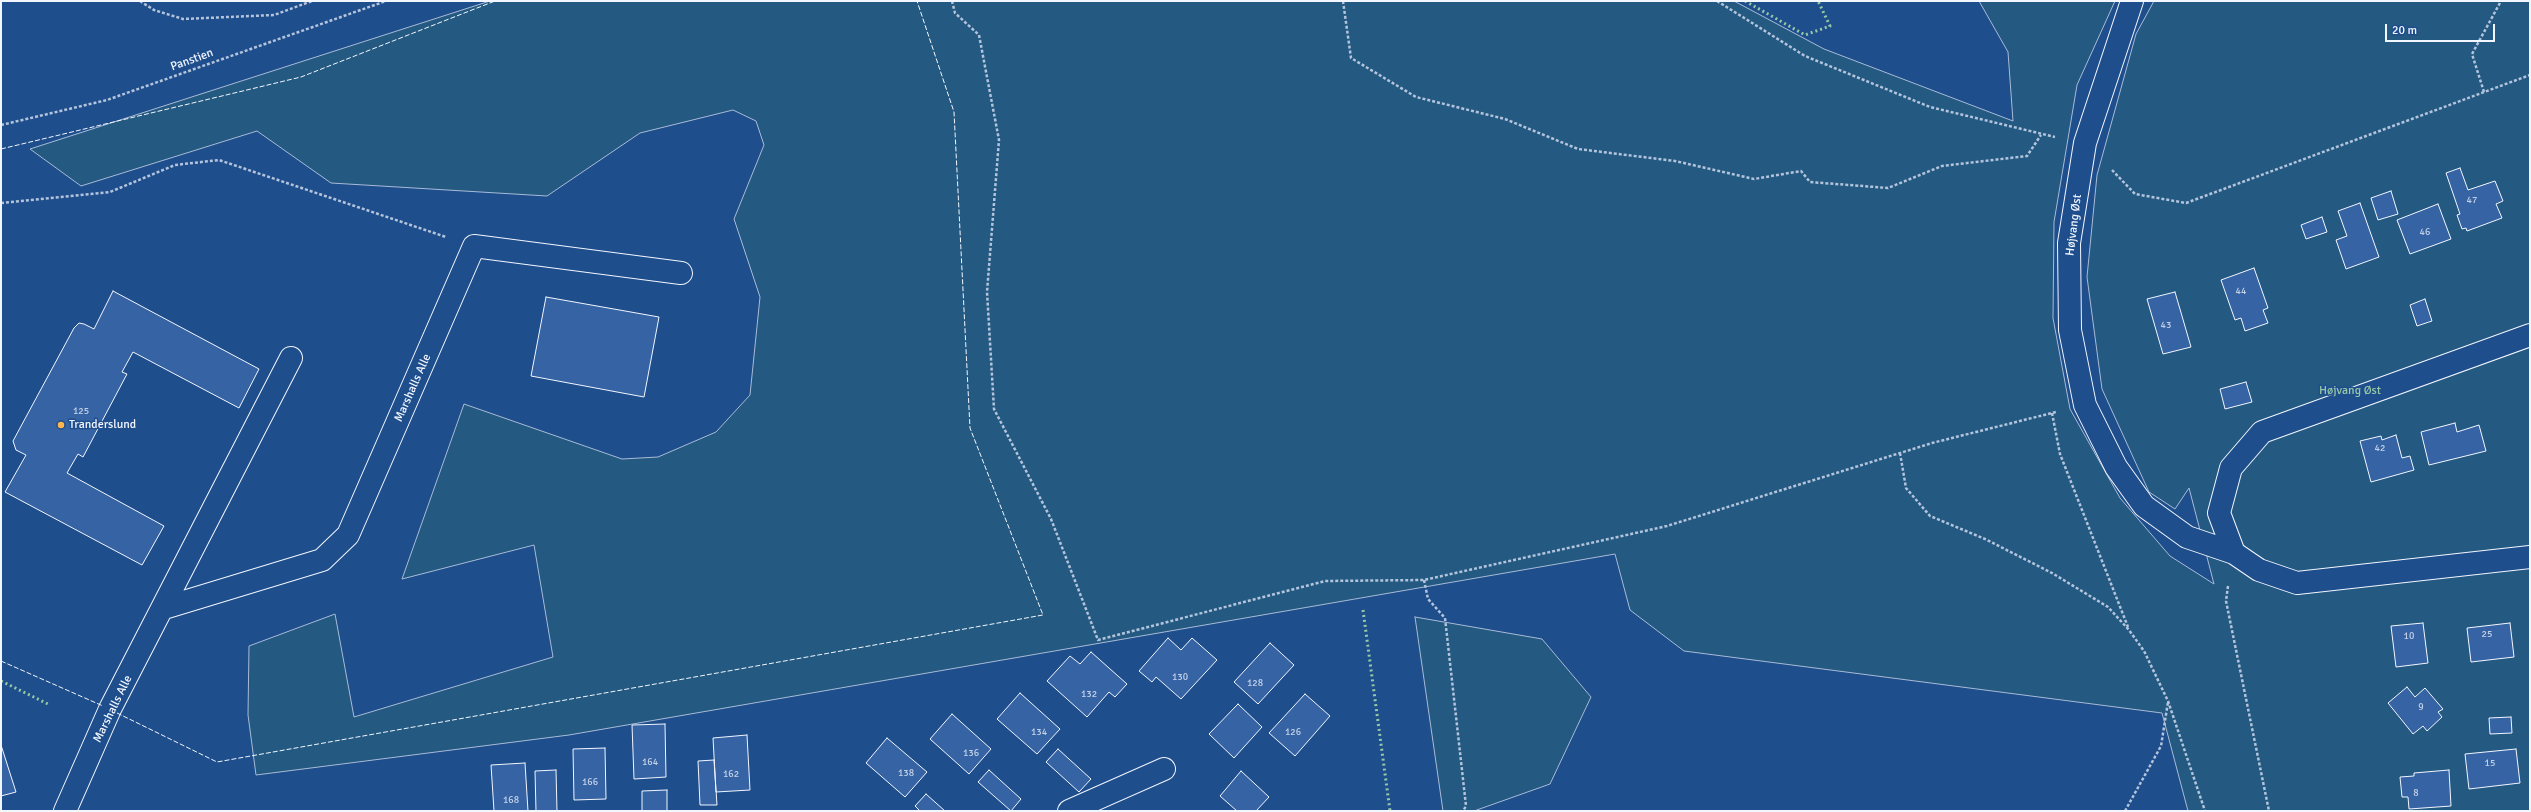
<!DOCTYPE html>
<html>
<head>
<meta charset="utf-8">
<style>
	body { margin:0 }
	#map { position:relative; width:2531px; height:812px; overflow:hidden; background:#1f4e8c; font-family:Signika,sans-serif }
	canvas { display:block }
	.frame { position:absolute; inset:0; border:2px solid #f2f6ff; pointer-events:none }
	.scale { position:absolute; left:2385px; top:24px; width:110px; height:18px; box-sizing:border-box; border:2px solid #f2f6ff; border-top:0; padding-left:5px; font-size:12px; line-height:14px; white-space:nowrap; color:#f2f6ff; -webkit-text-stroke:3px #1f4e8c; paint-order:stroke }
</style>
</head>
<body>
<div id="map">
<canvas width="2531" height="812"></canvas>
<div class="frame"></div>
<div class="scale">20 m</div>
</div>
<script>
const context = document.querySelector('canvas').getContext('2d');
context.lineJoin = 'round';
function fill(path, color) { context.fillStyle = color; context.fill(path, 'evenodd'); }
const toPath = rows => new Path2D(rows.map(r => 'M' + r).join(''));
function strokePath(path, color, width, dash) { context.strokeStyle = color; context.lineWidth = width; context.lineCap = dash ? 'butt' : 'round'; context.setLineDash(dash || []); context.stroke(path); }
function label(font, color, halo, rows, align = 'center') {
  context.font = font + ' Signika,sans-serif'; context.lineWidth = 3; context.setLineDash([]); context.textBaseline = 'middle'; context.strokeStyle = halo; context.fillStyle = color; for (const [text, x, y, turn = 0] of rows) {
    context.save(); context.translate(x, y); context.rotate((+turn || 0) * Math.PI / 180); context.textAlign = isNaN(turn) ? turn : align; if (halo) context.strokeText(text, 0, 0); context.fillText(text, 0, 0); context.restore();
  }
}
const green = toPath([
	[490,1,1734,1,1824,49,2013,121,2008,52,1979,1,2115,1,2077,85,2054,222,2053,318,2070,409,2120,498,2170,556,2214,584,2189,488,2175,509,2149,492,2102,389,2087,277,2097,175,2136,34,2154,1,2530,1,2530,811,2188,811,2162,713,1684,651,1630,610,1615,554,569,735,256,775,248,715,249,646,335,614,354,717,553,657,534,545,402,579,464,404,622,459,658,457,716,432,750,395,760,297,734,219,764,145,756,121,733,110,640,133,547,196,331,183,257,131,81,186,30,149,490,1],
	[1415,617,1542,639,1591,697,1550,784,1474,811,1443,811,1415,617]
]);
fill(green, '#245a82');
strokePath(green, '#a8bbd7', 1);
const building = toPath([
	[2460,168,2468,190,2495,181,2503,201,2496,204,2502,218,2467,231,2466,228,2462,229,2457,215,2460,214,2446,173,2460,168],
	[2391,191,2398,214,2378,220,2371,198,2391,191],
	[2360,203,2379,257,2346,269,2336,240,2347,236,2338,211,2360,203],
	[2438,204,2451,239,2410,254,2397,220,2438,204],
	[2322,217,2327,232,2306,239,2301,225,2322,217],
	[2254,268,2268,308,2263,310,2268,323,2245,331,2241,318,2235,320,2221,280,2254,268],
	[113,291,259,369,239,408,133,352,122,372,127,374,83,457,78,454,67,473,164,526,142,565,5,492,26,455,16,450,13,441,74,328,79,323,84,324,94,329,113,291],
	[2175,292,2191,347,2163,354,2147,299,2175,292],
	[546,297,659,317,644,397,531,376,546,297],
	[2425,299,2432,321,2417,326,2410,305,2425,299],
	[2246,382,2252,402,2225,409,2220,389,2246,382],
	[2455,423,2457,432,2479,425,2486,451,2429,465,2421,432,2455,423],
	[2396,435,2402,458,2410,456,2414,470,2371,482,2360,441,2381,436,2382,440,2396,435],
	[2423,623,2428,663,2396,667,2391,626,2423,623],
	[2510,623,2514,657,2471,662,2467,628,2510,623],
	[1168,638,1181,650,1192,638,1217,660,1181,699,1156,677,1152,682,1139,671,1168,638],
	[1270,643,1294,665,1258,704,1234,682,1270,643],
	[1091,652,1127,684,1115,697,1109,692,1087,717,1047,681,1070,656,1080,664,1091,652],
	[2407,687,2415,697,2425,688,2443,709,2438,712,2442,717,2427,731,2423,726,2413,734,2388,703,2407,687],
	[1020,693,1060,729,1037,754,997,719,1020,693],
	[1305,694,1330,716,1295,756,1269,733,1305,694],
	[1238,704,1262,727,1234,758,1209,734,1238,704],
	[952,714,991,749,969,774,930,739,952,714],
	[2511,717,2512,733,2490,734,2489,718,2511,717],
	[665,724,666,777,634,779,632,725,665,724],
	[747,735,750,790,716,792,713,738,747,735],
	[887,738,927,772,905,797,866,763,887,738],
	[1,745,16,792,1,796,1,745],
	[605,748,606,799,574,800,573,749,605,748],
	[1058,749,1091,779,1079,792,1046,762,1058,749],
	[2516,749,2520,783,2469,789,2465,754,2516,749],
	[714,760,717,805,700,805,698,761,714,760],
	[525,763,528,811,494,811,491,765,525,763],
	[556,770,557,811,536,811,535,771,556,770],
	[989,770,1021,799,1011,811,978,782,989,770],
	[2449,770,2451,806,2409,809,2408,797,2402,797,2400,777,2414,776,2414,773,2449,770],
	[1241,771,1269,797,1256,811,1237,811,1220,796,1241,771],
	[667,790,667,811,642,811,642,791,667,790],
	[926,794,945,811,920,811,915,806,926,794]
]);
fill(building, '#3563a3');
strokePath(building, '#f2f6ff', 1);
const minor = toPath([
	[2132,1,2085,143,2069,243,2070,330,2085,405,2116,467,2144,506,2187,537,2234,553],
	[2530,335,2262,432,2231,468,2219,513,2234,553,2259,570,2297,583,2530,557],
	[164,608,322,560,348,535,474,246,681,273],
	[65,811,110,709,291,358],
	[1069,811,1164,769]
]);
strokePath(minor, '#f2f6ff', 24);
strokePath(toPath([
	[140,1,154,10,183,19,274,15,312,1],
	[952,1,955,13,979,35,999,140,987,292,994,409,1051,519,1098,640,1325,581,1424,580,1667,526,1932,443,2056,412],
	[1343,1,1351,58,1416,97,1505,119,1578,149,1675,161,1754,179,1801,171,1810,182,1888,188,1942,166,2027,156,2041,135],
	[1717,1,1805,56,1930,107,2055,137],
	[2484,92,2472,54,2501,1],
	[1,125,107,100,386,1],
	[2112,170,2135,194,2186,203,2530,75],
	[1,203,110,192,175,165,219,160,446,237],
	[2052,413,2060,454,2128,627],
	[1900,453,1906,488,1930,516,1985,539,2052,573,2108,607,2129,630,2144,651,2168,701,2205,811],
	[1424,580,1428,599,1445,618,1466,806,1463,811],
	[2228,586,2226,601,2269,811],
	[2125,811,2161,746,2168,702]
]), '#b3c4dc', 2.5, [3, 2]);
strokePath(minor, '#1f4e8c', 22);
strokePath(toPath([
	[1745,1,1805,35,1830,26,1818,1],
	[1363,610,1390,811],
	[1,681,48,704]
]), '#97c8a6', 3, [2, 3]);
strokePath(toPath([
	[1,149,301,77,495,1],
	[1,661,103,706],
	[117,713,217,762,1043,615,970,428,954,112,917,1]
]), '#f2f6ff', 1, [5, 2]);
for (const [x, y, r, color] of [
	[61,425,4,"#ffb74d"]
]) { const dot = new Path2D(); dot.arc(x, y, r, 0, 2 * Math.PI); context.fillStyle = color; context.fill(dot); strokePath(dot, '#1f4e8c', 1.5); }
label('10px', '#c3d1e8', null, [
	["47",2472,200],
	["46",2425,232],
	["44",2241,291],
	["43",2166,325],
	["125",81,411],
	["42",2380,448],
	["25",2487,634],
	["10",2409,636],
	["130",1180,677],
	["128",1255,683],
	["132",1089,694],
	["9",2421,707],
	["134",1039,732],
	["126",1293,732],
	["136",971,753],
	["164",650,762],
	["15",2490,763],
	["138",906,773],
	["162",731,774],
	["166",590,782],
	["8",2416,793],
	["168",511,800]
]);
label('12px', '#f2f6ff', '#1f4e8c', [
	["Panstien",192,60,-20],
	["Højvang Øst",2074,225,-83],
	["Marshalls Alle",413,388,-66],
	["Marshalls Alle",113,709,-64]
]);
label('12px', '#97c8a6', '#1f4e8c', [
	["Højvang Øst",2350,391]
]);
label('12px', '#f2f6ff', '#1f4e8c', [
	["Tranderslund",69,425]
], 'left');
</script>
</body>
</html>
